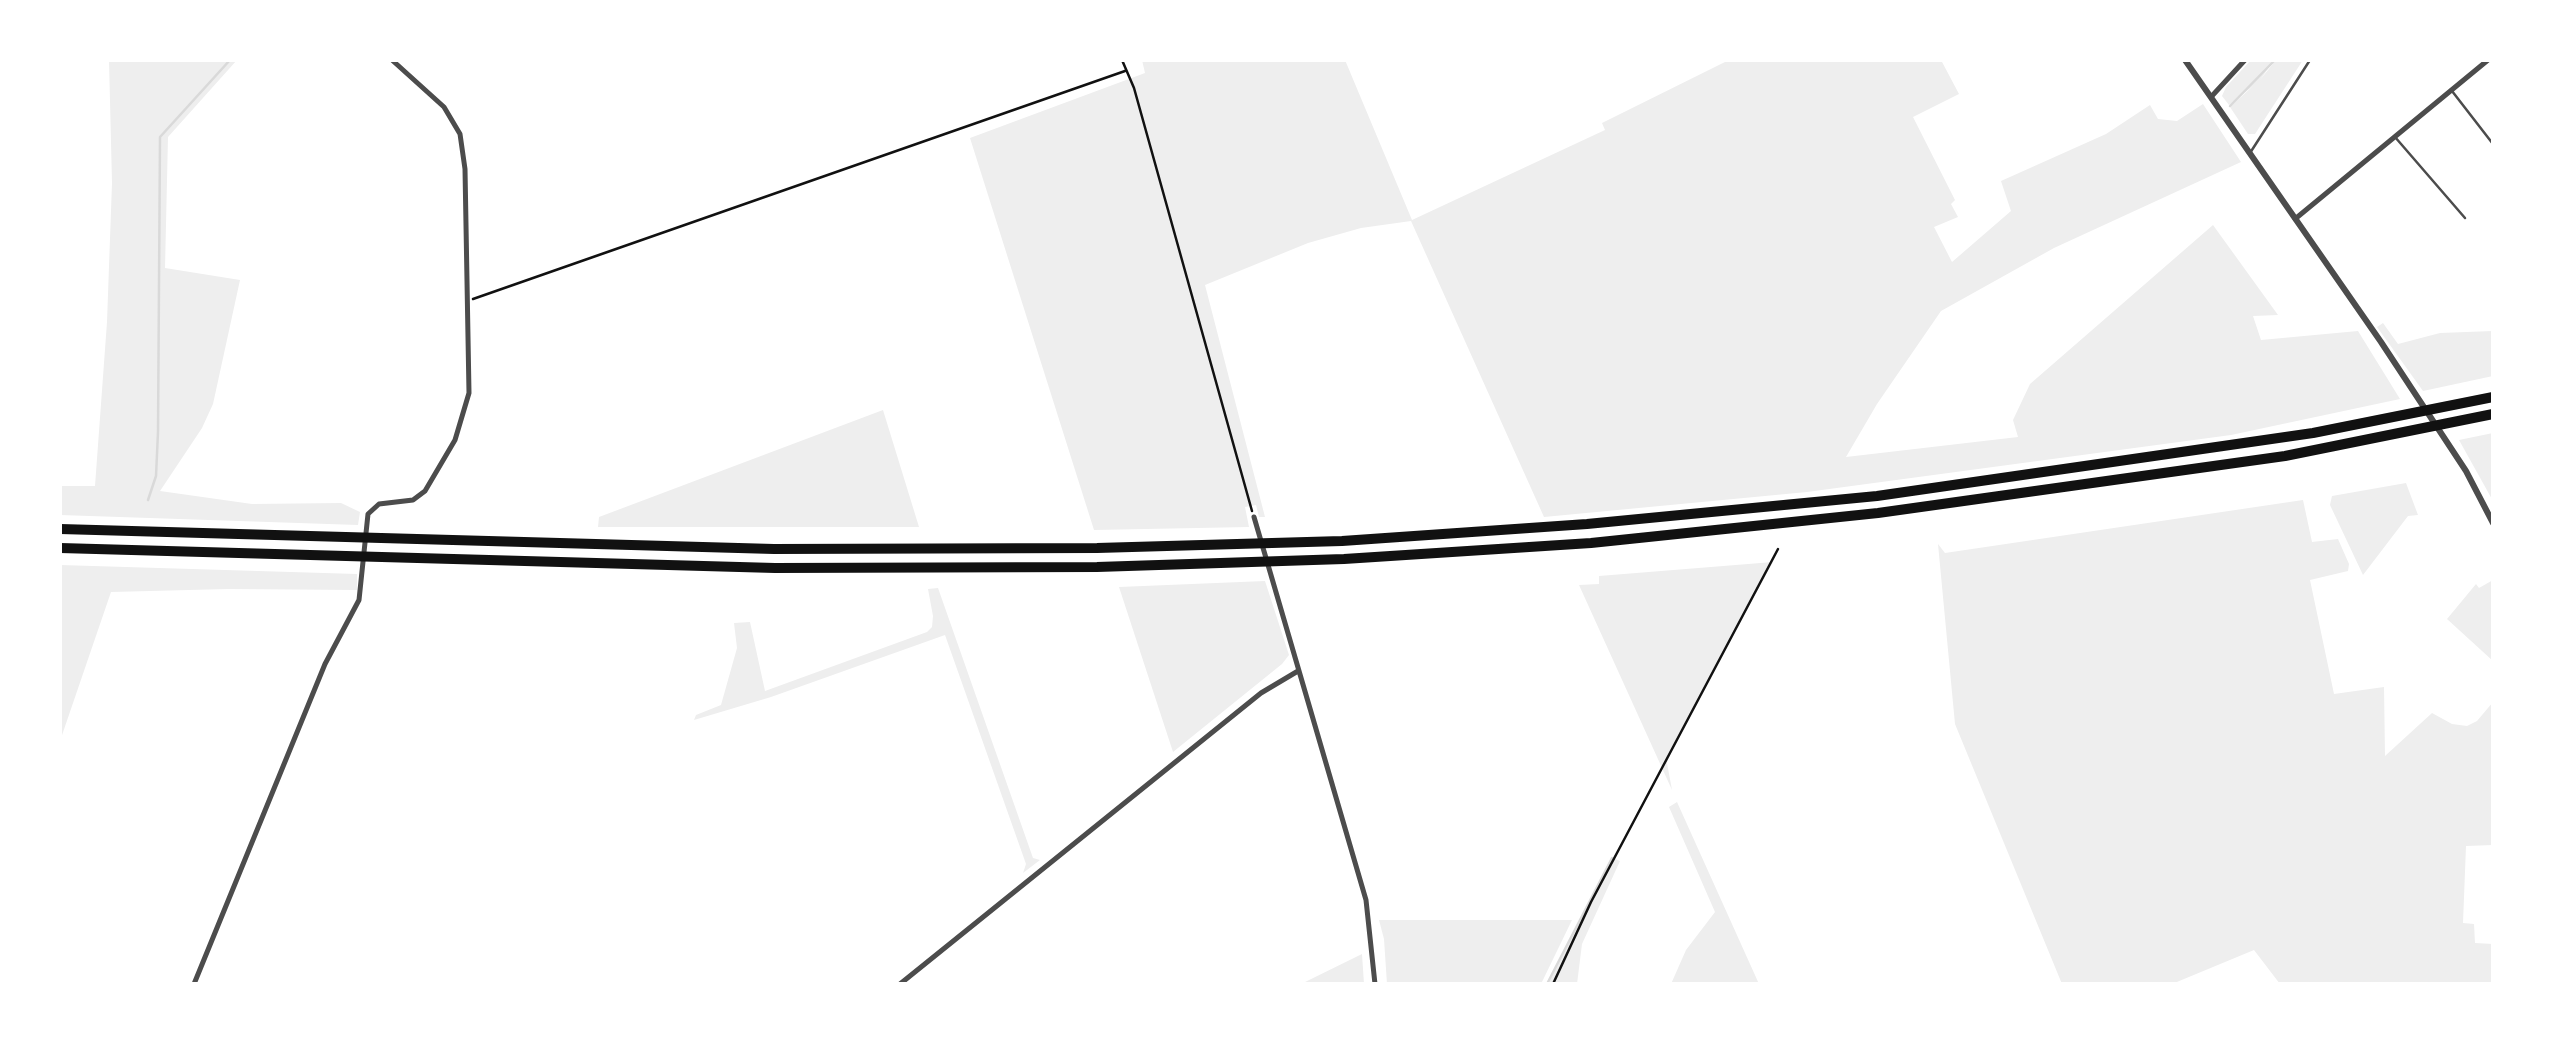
<!DOCTYPE html>
<html>
<head>
<meta charset="utf-8">
<style>
	body { margin:0 }
	#map { position:relative; width:2553px; height:1044px; overflow:hidden; background:#fff; font-family:"Source Sans 3",sans-serif }
	canvas { display:block }
	.frame { position:absolute; inset:0; border:62px solid #fff; pointer-events:none }
</style>
</head>
<body>
<div id="map">
<canvas width="2553" height="1044"></canvas>
<div class="frame"></div>
</div>
<script>
const context = document.querySelector('canvas').getContext('2d');
context.lineJoin = 'round';
function fill(path, color) { context.fillStyle = color; context.fill(path, 'evenodd'); }
const toPath = rows => new Path2D(rows.map(r => 'M' + r).join(''));
function strokePath(path, color, width, dash) { context.strokeStyle = color; context.lineWidth = width; context.lineCap = dash ? 'butt' : 'round'; context.setLineDash(dash || []); context.stroke(path); }
fill(toPath([
	[109,60,237,60,168,137,165,268,240,280,213,404,202,428,160,491,252,504,341,503,360,512,358,525,60,515,60,486,95,486,107,322,112,183],
	[1142,60,1345,60,1412,220,1605,130,1602,123,1729,60,1941,60,1959,94,1913,117,1955,200,1951,204,1958,217,1934,227,1952,262,2011,211,2001,181,2106,134,2150,105,2158,119,2177,121,2203,104,2241,162,2054,248,1941,311,1877,404,1846,457,2018,437,2013,420,2030,384,2213,225,2278,315,2253,316,2261,340,2358,331,2400,399,2231,435,1807,492,1544,517,1411,221,1361,228,1308,243,1205,285,1265,517,1259,517,1256,505,1245,507,1249,527,1094,530,970,138,1145,73],
	[2251,60,2274,60,2260,80,2276,60,2303,60,2255,134,2248,134,2230,107,2253,86,2229,105,2222,96,2226,87],
	[2383,323,2398,344,2440,333,2493,331,2493,376,2423,391,2377,327],
	[883,410,919,527,598,527,599,517],
	[2493,433,2493,501,2459,440],
	[2406,483,2418,515,2408,516,2363,575,2330,505,2332,496],
	[2303,500,2312,542,2338,539,2349,564,2348,571,2310,580,2334,694,2384,687,2385,756,2432,713,2452,724,2467,726,2477,721,2493,702,2493,845,2466,846,2463,923,2474,924,2475,943,2493,944,2492,984,2280,984,2254,950,2172,984,2062,984,1955,724,1938,544,1945,553],
	[1773,562,1670,750,1667,763,1672,790,1579,585,1599,584,1599,576],
	[60,565,357,574,357,590,228,589,111,592,60,741],
	[2493,580,2493,661,2447,619,2476,584,2479,588],
	[1265,581,1289,655,1282,664,1173,752,1119,587],
	[938,588,1033,858,1040,860,1023,873,1026,864,945,635,771,697,694,720,696,715,721,705,737,648,734,623,750,622,765,691,927,632,932,627,933,616,928,589],
	[1677,802,1759,984,1671,984,1686,950,1715,912,1669,807],
	[1613,858,1620,861,1582,944,1577,984,1548,984],
	[1379,920,1572,920,1541,984,1387,984,1384,939],
	[1362,954,1364,984,1301,984]
]), '#eee');
strokePath(toPath([
	[2230,106,2275,60],
	[148,500,156,476,158,432,160,137,230,60],
	[1547,984,1612,858]
]), '#d9d9d9', 2.5);
strokePath(toPath([
	[1122,60,1134,88,1252,511],
	[473,299,1125,71],
	[1553,984,1591,902,1778,549]
]), '#111', 2.5);
strokePath(toPath([
	[2452,91,2493,144],
	[2395,137,2465,218],
	[2250,153,2310,60]
]), '#4c4c4c', 2.5);
strokePath(toPath([
	[2211,97,2245,60],
	[2295,219,2488,60],
	[1254,517,1366,900,1375,984],
	[194,984,325,664,359,600,368,514,379,504,413,500,425,491,455,440,469,393,465,169,460,134,444,107,392,60],
	[900,984,1261,693,1298,671]
]), '#4c4c4c', 5);
strokePath(toPath([
	[2185,60,2381,342,2466,471,2493,523]
]), '#4c4c4c', 6);
strokePath(toPath([
	[60,529,774,549,1097,548,1342,541,1587,524,1877,496,2313,433,2493,397],
	[60,548,775,568,1097,567,1344,559,1591,543,1878,513,2285,456,2493,414]
]), '#111', 10);
</script>
</body>
</html>
